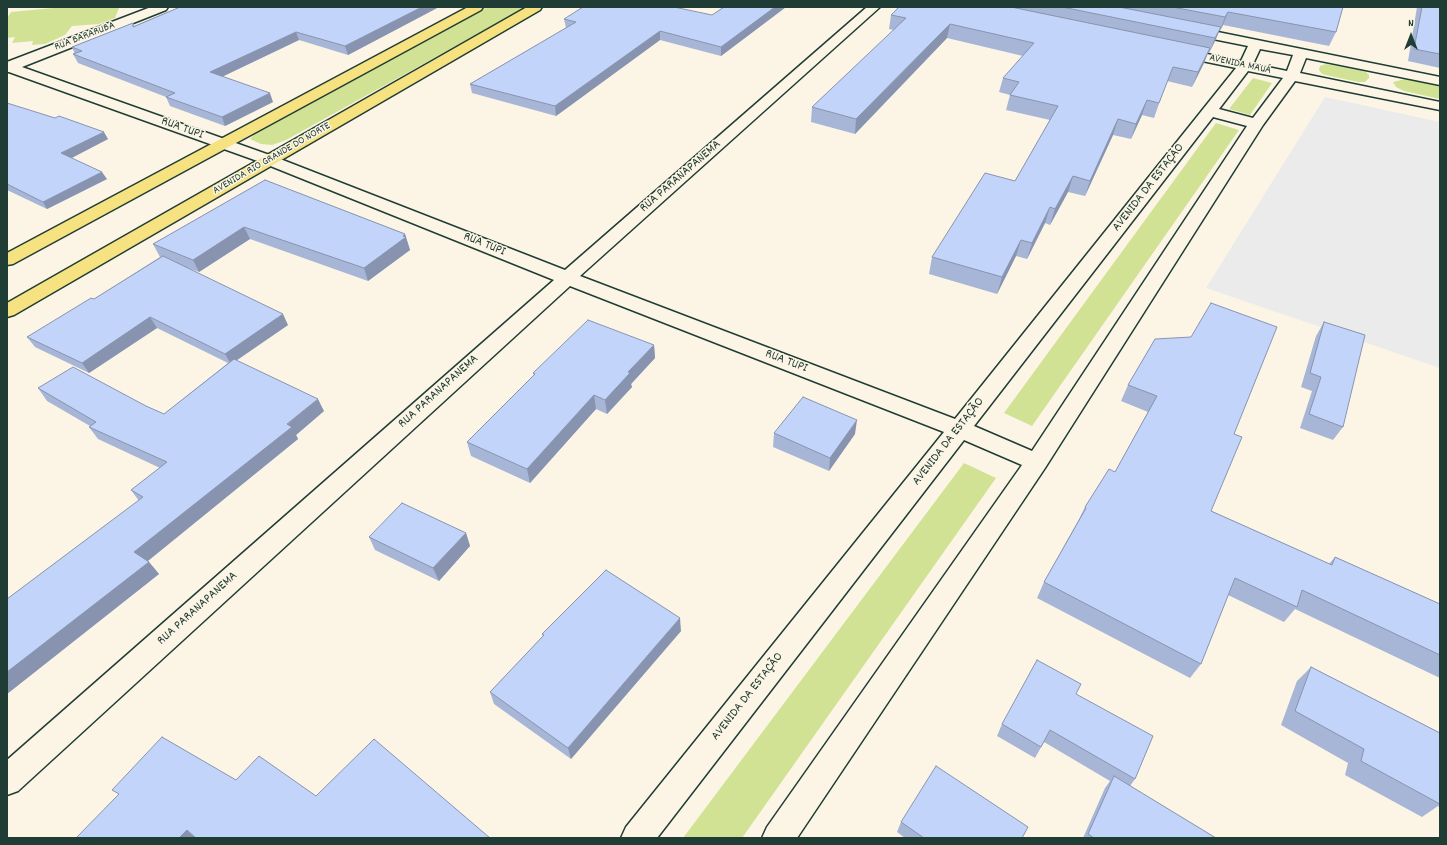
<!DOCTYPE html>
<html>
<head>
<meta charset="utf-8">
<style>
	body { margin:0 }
	#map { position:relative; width:1447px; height:845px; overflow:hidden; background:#fcf5e5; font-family:Dekko,sans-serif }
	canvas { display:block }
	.frame { position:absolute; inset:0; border:8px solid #1f3d34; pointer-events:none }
	.north { position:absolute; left:1391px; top:16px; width:40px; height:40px; -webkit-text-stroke:3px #fcf5e5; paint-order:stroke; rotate:0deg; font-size:11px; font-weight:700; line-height:16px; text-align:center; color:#1f3d34 }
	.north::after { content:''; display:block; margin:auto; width:14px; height:18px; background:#1f3d34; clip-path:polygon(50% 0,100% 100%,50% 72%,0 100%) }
</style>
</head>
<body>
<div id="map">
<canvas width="1447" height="845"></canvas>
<div class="frame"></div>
<div class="north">N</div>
</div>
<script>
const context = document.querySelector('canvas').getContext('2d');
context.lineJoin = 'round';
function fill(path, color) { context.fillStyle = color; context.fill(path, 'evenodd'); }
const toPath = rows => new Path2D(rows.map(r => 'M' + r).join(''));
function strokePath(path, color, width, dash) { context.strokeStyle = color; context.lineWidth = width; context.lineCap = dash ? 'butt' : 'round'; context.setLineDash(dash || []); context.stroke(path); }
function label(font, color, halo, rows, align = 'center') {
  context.font = font + ' Dekko,sans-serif'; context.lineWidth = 3; context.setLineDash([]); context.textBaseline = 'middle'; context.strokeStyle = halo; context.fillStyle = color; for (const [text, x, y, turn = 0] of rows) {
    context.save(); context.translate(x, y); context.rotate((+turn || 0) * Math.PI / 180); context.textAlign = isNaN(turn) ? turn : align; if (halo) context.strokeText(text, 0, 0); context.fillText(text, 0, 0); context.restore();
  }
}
fill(toPath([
	[1325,97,1440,122,1440,368,1206,288]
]), '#ebebeb');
fill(toPath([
	[64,7,131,7,119,8,115,18,99,24,72,26,65,35,45,44,32,45,33,41,12,43,15,37,7,38,7,18,11,12],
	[487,7,526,7,286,140,272,145,261,144,250,139,258,130],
	[1326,64,1358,70,1366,72,1369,75,1369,78,1365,82,1358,82,1330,76,1322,74,1319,70,1320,66],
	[1253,78,1272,83,1250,115,1229,109],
	[1405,79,1440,85,1440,99,1404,91,1396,87,1393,82],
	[1216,123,1239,130,1032,426,1004,413],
	[964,463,996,478,742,838,683,838]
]), '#d2e295');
const minor = toPath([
	[151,7,168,7,166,10,22,67,275,157,565,270,867,7,880,7,580,276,955,419,1236,68,1173,55,1171,52,1173,49,1178,48,1241,61,1248,46,1183,33,1182,30,1183,27,1188,26,1440,77,1440,85,1306,58,1300,73,1440,102,1440,110,1295,81,1263,125,1045,468,797,838,762,838,767,827,1022,465,964,440,657,838,621,838,626,827,944,432,570,286,18,791,7,795,7,760,554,280,263,163,9,72,7,72,7,62,151,7],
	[1260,49,1293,55,1287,71,1253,64,1260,49],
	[1248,71,1283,78,1253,118,1219,109,1248,71],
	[1213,117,1247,126,1032,451,974,426,1213,117]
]);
const major = toPath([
	[468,7,483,7,481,10,13,264,7,265,7,253,468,7],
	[527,7,542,7,540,10,14,315,7,317,7,303,527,7]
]);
strokePath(minor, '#1f3d34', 3);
strokePath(major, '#1f3d34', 3);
fill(minor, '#fcf5e5');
fill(major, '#f7e281');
fill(toPath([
	[180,7,439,7,348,55,299,40,222,77,273,102,225,126,170,106,166,97,78,63,73,54,75,54,72,47,133,23,134,26],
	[724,7,786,7,721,56,660,40,556,116,472,93,470,84,566,28,564,19,712,15],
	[899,7,1343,7,1336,32,1329,46,1223,25,1220,31,1219,31,1215,41,1209,53,1208,52,1204,63,1192,87,1167,81,1154,118,1142,115,1131,139,1113,135,1085,196,1068,192,1050,225,1045,223,1027,259,1016,256,997,294,929,274,932,257,1015,181,1050,120,1006,110,1010,95,999,92,1003,78,1023,56,947,38,855,134,811,122,812,107,894,30,889,29,891,15],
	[1417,7,1440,7,1440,68,1408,61],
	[7,103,108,139,71,158,107,179,47,209,7,190],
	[265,180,405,234,410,250,368,281,250,239,199,272,188,268,288,325,236,361,324,411,296,435,298,439,148,561,149,562,159,574,7,694,7,599,139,501,131,490,160,468,98,439,89,427,90,426,47,401,38,388,146,406,164,414,228,363,157,328,89,373,35,347,27,337,94,299,160,257,153,244],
	[1324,322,1343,427,1333,440,1300,428,1312,391,1301,387,1316,336],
	[1155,339,1234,434,1211,511,1329,564,1335,557,1440,604,1440,678,1295,609,1284,622,1228,595,1201,664,1190,678,1037,598,1044,582,1078,521,1085,507,1115,472,1148,412,1121,401,1128,385],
	[654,345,655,358,631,384,632,387,607,414,596,409,530,483,471,456,467,442,534,375,533,373],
	[774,433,855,434,829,471,773,447],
	[466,533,470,546,439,581,375,550,369,537],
	[681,631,571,759,494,704,490,692,543,636,542,634],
	[1311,667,1440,733,1440,808,1438,806,1422,817,1345,775,1348,763,1281,725,1297,681],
	[1076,694,1135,779,1130,786,1216,838,1083,838,1105,788,1110,781,1044,742,1035,758,997,736,1002,724],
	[901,822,1022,838,905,838,897,832]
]), '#a7b6d7');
fill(toPath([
	[422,7,439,7,348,55,345,46],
	[775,7,786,7,721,56,721,47],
	[1228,12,1223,25,1220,31,1225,17],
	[950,24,947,38,855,134,856,119],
	[1221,27,1215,41,1209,53,1215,38],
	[660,31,660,40,556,116,555,106],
	[296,32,299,40,213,81,210,72],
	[1210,48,1204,63,1192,87,1198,72],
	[270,93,273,102,225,126,222,117],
	[1147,100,1142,115,1131,139,1136,124],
	[1118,119,1113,135,1085,196,1090,181],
	[104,132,108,139,66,161,61,153],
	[102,172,107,179,47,209,43,202],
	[1073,176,1068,192,1050,225,1055,209],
	[1050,207,1045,223,1027,259,1032,243],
	[244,227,250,239,199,272,193,260],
	[405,234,410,250,368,281,364,268],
	[1021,240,1016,256,997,294,1002,277],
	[283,314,288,325,231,364,225,354],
	[150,317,157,328,89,373,82,363],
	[654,345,655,358,631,384,632,387,607,414,605,400,628,372],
	[594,395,596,409,530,483,527,469],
	[318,399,324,411,296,435,298,439,144,564,134,552],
	[857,420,855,434,829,471,830,458],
	[466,533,470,546,439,581,433,568],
	[149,562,159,574,7,694,7,672],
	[680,618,681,631,571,759,568,748],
	[187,830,196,838,179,838]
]), '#8894af');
const building = toPath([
	[180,7,422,7,345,46,296,32,210,72,270,93,222,117,166,97,175,93,73,54,82,51,72,47,133,23,133,27,180,7],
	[583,7,674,7,712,15,724,7,775,7,721,47,660,31,555,106,470,84,576,22,564,19,583,7],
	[899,7,1011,7,1210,48,1198,72,1173,67,1159,103,1147,100,1136,124,1118,119,1090,181,1073,176,1055,209,1050,207,1032,243,1021,240,1002,277,932,257,985,173,1015,181,1058,106,1010,95,1019,82,1003,78,1034,43,950,24,856,119,812,107,906,18,891,15,899,7],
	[1062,7,1119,7,1221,27,1215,38,1062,7],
	[1172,7,1343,7,1336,32,1228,12,1225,17,1172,7],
	[1422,7,1440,7,1440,54,1414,49,1422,7],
	[7,103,55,118,59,116,104,132,61,153,102,172,43,202,7,184,7,103],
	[265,180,405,234,403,236,406,237,364,268,244,227,193,260,153,244,265,180],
	[163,256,283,314,225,354,150,317,82,363,27,337,91,298,94,299,163,256],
	[1211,303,1277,327,1234,434,1242,437,1211,511,1332,565,1335,557,1440,604,1440,655,1302,590,1297,607,1235,578,1201,664,1044,582,1086,508,1085,507,1109,469,1115,472,1157,396,1128,385,1155,339,1191,337,1211,303],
	[588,320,654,345,628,372,630,373,605,400,594,395,527,469,467,442,535,374,533,373,588,320],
	[1324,322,1365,335,1343,427,1309,414,1321,377,1310,373,1324,322],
	[234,359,318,399,287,424,292,427,134,552,149,562,7,672,7,599,143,497,131,490,167,462,89,427,96,422,38,388,73,367,146,406,164,414,234,359],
	[803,397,857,420,830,458,774,433,803,397],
	[402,503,466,533,433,568,369,537,402,503],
	[606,570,680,618,568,748,490,692,544,635,542,634,606,570],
	[1037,660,1081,684,1076,694,1153,736,1135,779,1050,730,1041,747,1002,724,1037,660],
	[1311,667,1440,733,1440,804,1361,761,1364,749,1295,711,1311,667],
	[162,737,236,780,259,756,316,796,374,739,490,838,196,838,187,830,179,838,76,838,119,794,112,790,162,737],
	[936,766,1028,827,1022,838,924,838,901,822,936,766],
	[1114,776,1216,838,1094,838,1088,834,1114,776]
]);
fill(building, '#c2d4fa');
strokePath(building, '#8894af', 1);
label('11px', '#1f3d34', '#fcf5e5', [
	["RUA BARARUBA",85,37,-21],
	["AVENIDA MAUÁ",1240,65,12],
	["AVENIDA RIO GRANDE DO NORTE",272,159,-30]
]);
label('13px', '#1f3d34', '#fcf5e5', [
	["RUA TUPI",182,129,20],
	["RUA PARANAPANEMA",681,177,-41],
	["AVENIDA DA ESTAÇÃO",1149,188,-52],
	["RUA TUPI",484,245,22],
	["RUA TUPI",786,362,21],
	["RUA PARANAPANEMA",439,392,-42],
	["AVENIDA DA ESTAÇÃO",949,442,-52],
	["RUA PARANAPANEMA",198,609,-42],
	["AVENIDA DA ESTAÇÃO",748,697,-52]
]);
</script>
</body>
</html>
